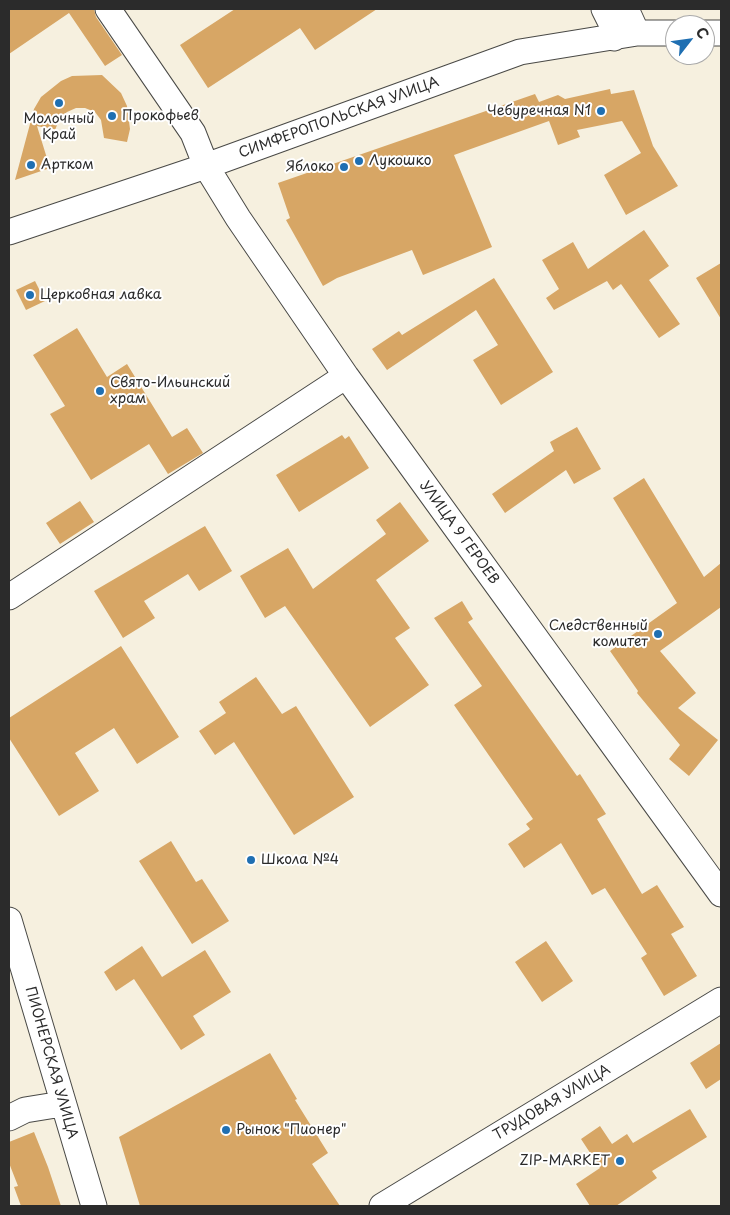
<!DOCTYPE html>
<html>
<head>
<meta charset="utf-8">
<style>
	body { margin:0 }
	#map { position:relative; width:730px; height:1215px; overflow:hidden; background:#f6f0df; font-family:"Playpen Sans",sans-serif }
	canvas { display:block }
	.frame { position:absolute; inset:0; border:10px solid #2b2b2b; pointer-events:none }
	.north { position:absolute; left:665px; top:15px; width:50px; height:50px; box-sizing:border-box; background:#fff; border:1px solid #aaa; border-radius:50%; rotate:60deg; font-size:14px; font-weight:700; line-height:20px; text-align:center; color:#2b2b2b }
	.north::after { content:''; display:block; margin:auto; width:18px; height:22px; background:#1f6fb2; clip-path:polygon(50% 0,100% 100%,50% 72%,0 100%) }
</style>
</head>
<body>
<div id="map">
<canvas width="730" height="1215"></canvas>
<div class="frame"></div>
<div class="north">С</div>
</div>
<script>
const context = document.querySelector('canvas').getContext('2d');
context.lineJoin = 'round';
function fill(path, color) { context.fillStyle = color; context.fill(path, 'evenodd'); }
const toPath = rows => new Path2D(rows.map(r => 'M' + r).join(''));
function strokePath(path, color, width, dash) { context.strokeStyle = color; context.lineWidth = width; context.lineCap = dash ? 'butt' : 'round'; context.setLineDash(dash || []); context.stroke(path); }
function label(font, color, halo, rows, align = 'center') {
  context.font = font + ' "Playpen Sans",sans-serif'; context.lineWidth = 4; context.setLineDash([]); context.textBaseline = 'middle'; context.strokeStyle = halo; context.fillStyle = color; for (const [text, x, y, turn = 0] of rows) {
    context.save(); context.translate(x, y); context.rotate((+turn || 0) * Math.PI / 180); context.textAlign = isNaN(turn) ? turn : align; if (halo) context.strokeText(text, 0, 0); context.fillText(text, 0, 0); context.restore();
  }
}
fill(toPath([
	[9,9,94,9,96,17,122,55,105,66,69,13,9,54],
	[235,9,377,9,315,50,300,28,208,88,180,45],
	[102,75,121,93,127,106,130,129,127,142,104,138,101,120,95,112,85,108,76,108,67,112,60,118,55,130,37,126,50,168,15,180,34,109,41,97,61,81,72,76],
	[610,89,611,94,634,90,653,146,678,186,626,215,604,175,641,153,622,121,577,130,580,137,558,145,549,121,454,155,492,247,423,275,412,250,337,278,323,286,286,220,290,218,278,183,535,94,539,102,558,95,565,99],
	[644,230,669,266,649,280,680,324,659,338,621,284,613,290,607,281,554,310,546,298,559,289,542,260,573,242,588,269],
	[721,263,721,319,696,278],
	[494,278,553,372,501,405,473,360,498,345,476,310,387,370,372,349,399,331,402,335],
	[35,281,45,301,26,310,16,290],
	[77,328,107,377,127,364,172,437,187,428,203,453,168,474,149,444,91,480,50,414,65,406,33,355],
	[577,427,601,469,574,484,566,470,505,513,492,494,554,451,550,442],
	[342,435,345,439,349,436,369,468,299,512,276,475],
	[644,478,704,577,721,563,721,607,660,651,696,693,678,708,718,740,689,776,669,759,680,745,637,693,638,691,610,651,677,603,613,498],
	[80,501,94,522,60,544,46,523],
	[400,502,429,541,376,580,410,628,395,638,429,685,370,727,285,606,265,618,240,576,288,548,313,589,386,534,376,520],
	[205,526,232,571,199,591,188,574,144,601,155,618,123,638,94,591],
	[462,601,473,619,468,622,577,776,580,774,606,814,597,819,642,894,657,885,684,927,671,934,697,976,664,996,641,958,647,954,605,888,592,895,561,843,524,868,508,844,530,829,526,824,533,819,454,705,482,686,434,618],
	[121,646,179,737,137,764,114,728,75,753,99,791,59,816,9,738,9,718],
	[256,677,282,714,296,706,354,797,294,835,234,742,215,755,199,731,226,713,219,702],
	[171,841,196,882,202,879,229,921,192,944,139,861],
	[546,941,573,981,542,1002,515,962],
	[142,946,162,977,205,950,231,992,193,1016,205,1035,181,1050,134,979,116,991,104,972],
	[721,1043,721,1079,706,1089,690,1063],
	[270,1053,297,1099,295,1100,328,1153,312,1164,340,1206,140,1206,119,1137],
	[690,1109,707,1137,652,1171,657,1178,616,1206,590,1206,576,1184,600,1168,581,1139,600,1126,612,1144,627,1134,633,1143],
	[34,1132,48,1167,61,1206,21,1206,14,1187,18,1186,9,1163,9,1142]
]), '#d7a665');
const minor = toPath([
	[108,9,193,133,206,166,238,218,346,376,721,894],
	[604,9,611,23,614,38],
	[626,9,637,33],
	[705,33,721,33],
	[9,232,206,166,520,52,637,33,675,33],
	[9,597,346,376],
	[9,920,94,1206],
	[9,1118,25,1110,62,1104],
	[382,1206,721,1000]
]);
strokePath(minor, '#494946', 27);
strokePath(minor, '#fff', 25);
for (const [x, y, r, color] of [
	[59,103,5,"#1f6fb2"],
	[601,111,5,"#1f6fb2"],
	[112,116,5,"#1f6fb2"],
	[359,161,5,"#1f6fb2"],
	[31,165,5,"#1f6fb2"],
	[344,167,5,"#1f6fb2"],
	[30,295,5,"#1f6fb2"],
	[100,391,5,"#1f6fb2"],
	[658,634,5,"#1f6fb2"],
	[251,860,5,"#1f6fb2"],
	[226,1130,5,"#1f6fb2"],
	[620,1161,5,"#1f6fb2"]
]) { const dot = new Path2D(); dot.arc(x, y, r, 0, 2 * Math.PI); context.fillStyle = color; context.fill(dot); strokePath(dot, '#fff', 2); }
label('14px', '#2b2b2b', '#fff', [
	["Чебуречная N1",591,111,"right"],
	["Прокофьев",122,116],
	["Молочный",59,119,"center"],
	["Край",59,135,"center"],
	["Лукошко",369,161],
	["Артком",41,165],
	["Яблоко",334,167,"right"],
	["Церковная лавка",40,295],
	["Свято-Ильинский",110,383],
	["храм",110,399],
	["Следственный",648,626,"right"],
	["комитет",648,642,"right"],
	["Школа №4",261,860],
	["Рынок \"Пионер\"",236,1130],
	["ZIP-MARKET",610,1161,"right"]
], 'left');
label('14px', '#2b2b2b', '#fff', [
	["СИМФЕРОПОЛЬСКАЯ УЛИЦА",339,118,-20],
	["УЛИЦА 9 ГЕРОЕВ",459,533,54],
	["ПИОНЕРСКАЯ УЛИЦА",51,1063,74],
	["ТРУДОВАЯ УЛИЦА",552,1103,-31]
]);
</script>
</body>
</html>
